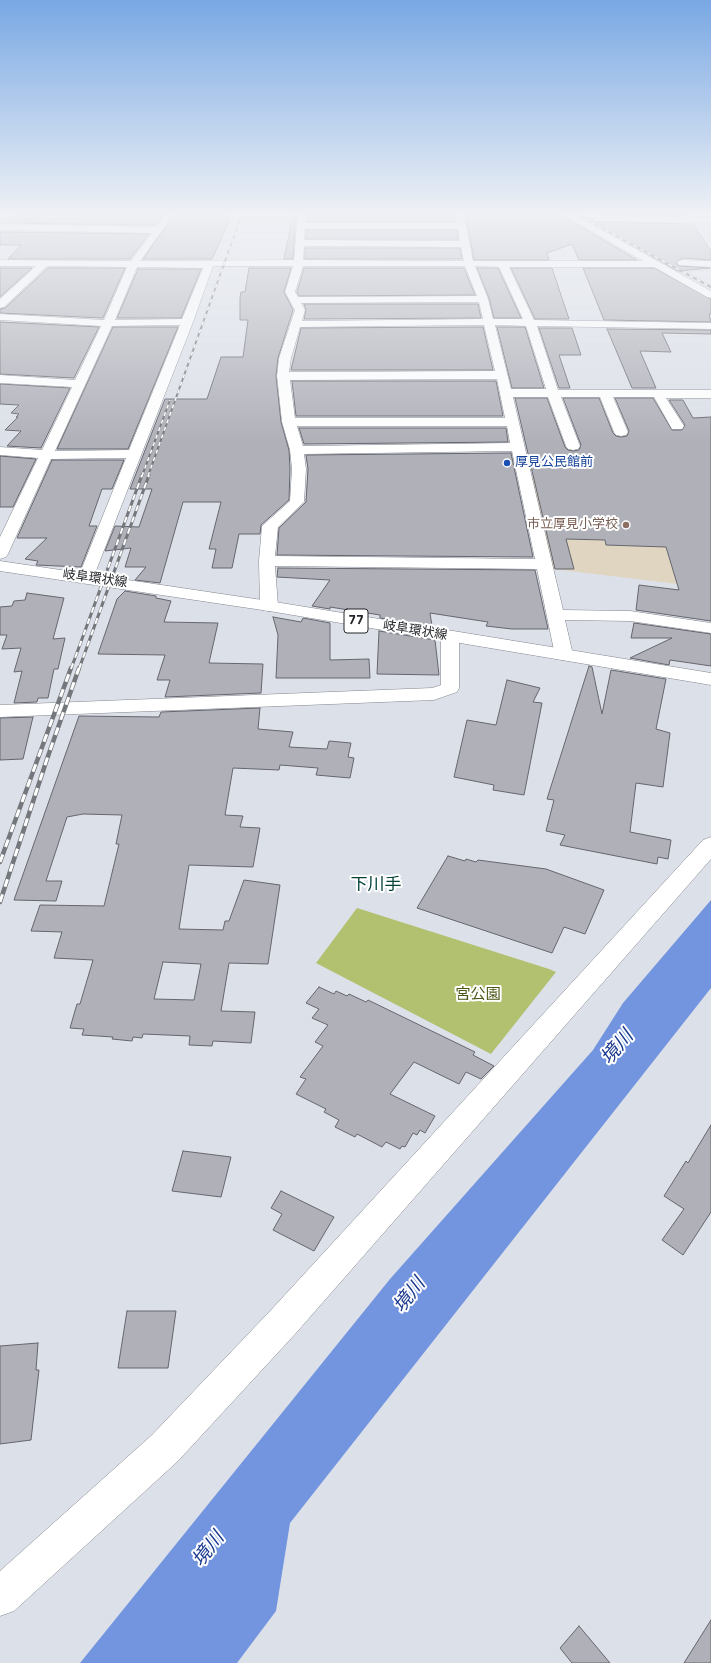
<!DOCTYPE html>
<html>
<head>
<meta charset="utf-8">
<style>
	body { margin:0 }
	canvas { display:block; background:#dce0e8 }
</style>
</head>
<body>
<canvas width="711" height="1663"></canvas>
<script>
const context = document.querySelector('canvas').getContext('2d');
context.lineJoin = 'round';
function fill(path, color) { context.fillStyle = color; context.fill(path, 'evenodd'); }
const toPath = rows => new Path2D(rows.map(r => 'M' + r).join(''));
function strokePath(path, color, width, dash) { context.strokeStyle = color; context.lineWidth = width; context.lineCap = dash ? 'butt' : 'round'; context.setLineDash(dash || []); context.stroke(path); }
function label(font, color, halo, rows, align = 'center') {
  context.font = font + ' "Titillium Web","Noto Sans JP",sans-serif'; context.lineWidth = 4; context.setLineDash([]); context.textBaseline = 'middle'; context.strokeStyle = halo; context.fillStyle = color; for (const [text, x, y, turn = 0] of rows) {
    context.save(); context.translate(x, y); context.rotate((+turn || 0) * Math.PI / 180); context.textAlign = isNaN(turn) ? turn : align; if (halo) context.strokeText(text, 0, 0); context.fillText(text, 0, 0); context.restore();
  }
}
fill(toPath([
	[530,477,672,481,711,588,553,569]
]), '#e0d5c1');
fill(toPath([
	[357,908,549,969,556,972,491,1054,316,963]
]), '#b1c16f');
fill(toPath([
	[711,900,711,988,290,1523,276,1611,237,1663,80,1663,390,1279,593,1050,623,1003]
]), '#7395df');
const building = toPath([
	[18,211,55,212,166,211,155,225,8,223,18,211],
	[177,211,230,211,228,217,231,217,212,259,143,259,177,211],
	[294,211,296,211,293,259,284,259,294,211],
	[307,211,454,211,455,222,307,222,307,211],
	[465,211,541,211,559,214,637,260,579,260,572,244,547,253,549,260,474,260,465,211],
	[618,211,684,212,687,215,607,215,606,213,618,213,618,211],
	[584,218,592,218,594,222,693,224,711,251,711,260,682,258,676,263,679,266,710,268,678,271,584,218],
	[306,230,457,230,458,239,306,239,306,230],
	[0,232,149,234,130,259,8,259,21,245,0,245,0,232],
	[305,248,460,248,462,259,305,259,305,248],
	[0,268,32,268,0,297,0,268],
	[48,268,125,268,103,318,0,313,0,309,5,308,48,268],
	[249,268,291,268,284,292,293,310,278,358,276,376,281,422,289,450,290,469,289,500,261,525,260,534,239,534,232,568,212,568,216,549,209,549,221,502,183,502,160,583,135,580,146,567,125,567,131,548,105,551,115,526,139,527,152,489,130,489,165,399,207,399,221,357,243,357,248,320,240,320,240,298,241,292,245,292,249,268],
	[304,268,464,268,475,295,299,296,297,292,304,268],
	[477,268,498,268,521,318,494,318,489,298,477,268],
	[511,268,552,268,569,319,535,319,511,268],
	[583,268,654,268,711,299,711,314,709,314,711,322,604,320,583,268],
	[138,269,201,269,181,318,117,318,138,269],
	[304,304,478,304,481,318,304,319,306,310,304,304],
	[0,322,99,327,74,378,0,374,0,322],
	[113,327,178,327,128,449,57,449,113,327],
	[483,327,493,370,291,370,301,328,483,327],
	[497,327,525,327,544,388,512,388,497,327],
	[539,328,572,328,581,355,559,355,570,388,559,388,539,328],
	[607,329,711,330,711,334,662,333,671,352,640,351,656,388,632,388,607,329],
	[292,381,496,381,503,416,296,416,292,381],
	[0,384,70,388,41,448,7,446,21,431,5,430,18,417,16,417,19,414,11,413,19,405,0,404,0,384],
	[515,398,547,398,565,447,568,450,573,451,579,450,581,445,563,398,599,398,613,433,616,436,621,437,627,436,629,431,615,398,653,398,672,430,682,430,685,425,669,400,683,400,693,418,711,417,711,621,636,610,639,585,679,590,666,547,606,545,605,540,566,539,574,569,555,569,515,398],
	[299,428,506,428,508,442,304,444,299,428],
	[511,453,533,557,277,555,279,528,306,502,308,469,306,455,511,453],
	[0,456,36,459,13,507,0,507,0,456],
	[52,460,124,460,112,489,102,489,89,526,97,526,81,567,36,565,38,561,25,559,47,538,17,538,52,460],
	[278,568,535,570,548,629,512,629,486,626,488,622,430,613,432,626,380,618,380,615,330,607,330,609,312,606,330,580,277,577,278,568],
	[125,591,156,596,156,598,171,601,164,622,218,623,209,663,263,664,261,693,165,697,170,680,157,680,165,655,98,654,117,599,125,591],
	[27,593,64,598,53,639,65,638,58,669,54,669,48,698,38,698,37,702,14,703,22,671,14,672,21,648,2,649,7,635,0,635,0,607,12,606,14,601,25,600,27,593],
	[273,617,301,622,303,618,330,623,330,660,369,659,370,678,276,678,278,635,273,617],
	[634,623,711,634,711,666,670,660,669,665,630,658,672,638,631,638,634,623],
	[379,631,435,640,439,675,377,674,379,631],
	[589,666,592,667,602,714,611,670,666,679,656,729,670,733,663,787,636,783,630,832,671,840,668,859,658,857,657,864,560,845,565,835,546,831,554,800,547,799,589,666],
	[507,680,540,688,533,702,542,703,524,795,493,790,494,785,454,777,467,720,496,725,507,680],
	[260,708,258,729,293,732,289,747,327,749,329,741,351,743,348,757,354,758,350,778,316,775,318,768,280,765,279,770,233,768,225,815,243,816,240,827,260,828,253,867,189,865,179,929,223,930,225,921,229,921,244,880,280,885,268,964,229,963,221,1011,255,1012,251,1043,213,1041,212,1046,189,1045,190,1036,143,1034,142,1038,133,1037,132,1041,112,1039,113,1037,82,1035,84,1029,70,1028,77,1004,80,1004,93,960,54,958,62,932,31,931,40,905,104,906,119,844,116,844,122,815,83,814,67,817,46,881,62,881,56,901,14,900,79,716,159,717,161,712,260,708],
	[163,962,201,964,194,1000,154,999,163,962],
	[33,717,23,759,0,760,0,718,33,717],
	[448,856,465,861,466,859,476,862,478,860,546,869,604,890,585,934,564,927,552,953,417,908,448,856],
	[319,987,334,994,336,991,347,996,349,994,366,1002,368,1000,475,1052,473,1055,494,1066,481,1079,466,1072,459,1084,414,1062,390,1094,435,1116,425,1133,420,1130,417,1135,413,1133,405,1147,402,1146,400,1149,386,1142,382,1147,357,1134,355,1137,335,1127,339,1120,324,1112,326,1109,296,1094,306,1079,300,1077,323,1046,315,1042,328,1025,312,1018,319,1009,306,1003,319,987],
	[711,1125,711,1212,683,1255,662,1240,684,1209,664,1196,686,1161,688,1163,711,1125],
	[183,1151,231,1157,221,1197,172,1191,183,1151],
	[281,1191,334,1217,314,1251,273,1230,282,1214,271,1208,281,1191],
	[127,1311,176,1311,168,1368,118,1368,127,1311],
	[38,1343,36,1370,39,1370,31,1440,0,1444,0,1346,38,1343],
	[711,1620,711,1663,684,1663,711,1620],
	[579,1626,610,1663,572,1663,560,1648,579,1626]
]);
fill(building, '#afb0b8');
strokePath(building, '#66666e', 1);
const minor = toPath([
	[168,211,176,211,140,261,294,260,298,211,306,211,305,223,457,223,455,211,463,211,473,261,643,261,557,211,568,211,711,291,711,298,707,297,654,267,509,267,534,320,711,323,711,329,537,326,558,390,711,390,711,398,666,398,684,426,682,429,672,429,654,397,613,397,628,432,626,435,621,436,616,435,614,432,600,397,561,397,580,446,578,449,573,450,568,449,566,446,548,397,513,397,563,610,630,611,711,623,711,633,630,621,565,620,573,655,570,659,564,660,558,659,555,655,537,569,275,566,278,606,275,610,269,611,263,610,260,606,259,561,262,526,290,501,292,469,290,450,282,422,277,376,279,358,295,310,285,292,293,266,213,266,193,322,92,581,86,583,80,581,78,578,126,458,51,459,8,554,6,557,0,559,0,537,38,458,0,455,0,447,42,450,72,387,0,383,0,375,75,380,101,326,0,320,0,314,104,320,127,267,47,266,4,307,0,308,0,299,36,266,0,266,0,260,131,261,152,233,0,230,0,224,156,227,168,211],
	[305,229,458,229,460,241,304,240,305,229],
	[304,246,461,247,464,261,303,260,304,246],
	[303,266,465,266,477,296,298,297,295,292,303,266],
	[475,266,499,267,523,319,493,319,488,299,475,266],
	[137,267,203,268,182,319,115,320,137,267],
	[479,302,483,319,302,321,305,310,301,303,479,302],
	[180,325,129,450,55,451,112,326,180,325],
	[484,325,495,371,289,372,291,358,300,327,484,325],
	[495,325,526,326,546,389,511,389,495,325],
	[497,379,505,418,295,418,290,380,497,379],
	[297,426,507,426,510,443,303,446,297,426],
	[512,451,535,559,275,556,278,527,304,502,306,469,304,454,512,451],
	[597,216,711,217,711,223,594,221,594,217,597,216],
	[682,260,711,261,711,267,679,265,677,263,679,261,682,260],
	[450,631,456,632,459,636,459,688,457,692,434,700,0,717,0,705,432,688,441,685,441,636,444,632,450,631],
	[711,837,711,859,296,1333,178,1461,14,1611,0,1616,0,1571,152,1435,272,1309,703,840,711,837]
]);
const major = toPath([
	[0,561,269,601,711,673,711,685,269,611,0,571,0,561]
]);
strokePath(minor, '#83868e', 1);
strokePath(major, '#83868e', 1);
fill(minor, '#fff');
fill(major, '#fff');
const railFar2 = toPath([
	[570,211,711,287],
	[142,476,170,400],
	[148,476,243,211]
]);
const railFar1 = toPath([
	[71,669,142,475],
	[79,669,149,475]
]);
const rail = toPath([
	[0,862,71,668],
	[0,902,47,759,79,668]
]);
strokePath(railFar2, '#74777c', 2);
strokePath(railFar1, '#74777c', 3);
strokePath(rail, '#74777c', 4.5);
strokePath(railFar2, '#fff', 1.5, [4]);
strokePath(railFar1, '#fff', 2, [6]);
strokePath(rail, '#fff', 3, [8]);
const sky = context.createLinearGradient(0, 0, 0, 444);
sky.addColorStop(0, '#79a8e4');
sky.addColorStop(0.48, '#eff1f5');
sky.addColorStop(1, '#eff1f500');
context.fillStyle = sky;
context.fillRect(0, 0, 711, 444);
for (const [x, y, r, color] of [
	[507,463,4,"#1a4fb4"],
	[626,525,4,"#8d6e63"]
]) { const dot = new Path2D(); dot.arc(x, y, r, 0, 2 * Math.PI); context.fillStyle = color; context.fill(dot); strokePath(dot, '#fff', 1.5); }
label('13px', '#164399', '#fff', [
	["厚見公民館前",515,463]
], 'left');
label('13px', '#785e54', '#fff', [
	["市立厚見小学校",618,525]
], 'right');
label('13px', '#25272a', '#fff', [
	["岐阜環状線",95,579,8],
	["岐阜環状線",415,631,9]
]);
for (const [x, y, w] of [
	[356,621,24]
]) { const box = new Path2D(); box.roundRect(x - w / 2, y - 12, w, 24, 3); context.fillStyle = '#fff'; context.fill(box); strokePath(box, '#25272a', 1); }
label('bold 14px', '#25272a', null, [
	["77",356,621]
]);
label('15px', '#4b5514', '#fff', [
	["宮公園",478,995]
]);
label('17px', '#024139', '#fff', [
	["下川手",376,886]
]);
label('italic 19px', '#19388d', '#fff', [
	["境川",618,1048,-50],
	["境川",410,1296,-52],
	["境川",209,1550,-52]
]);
</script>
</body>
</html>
